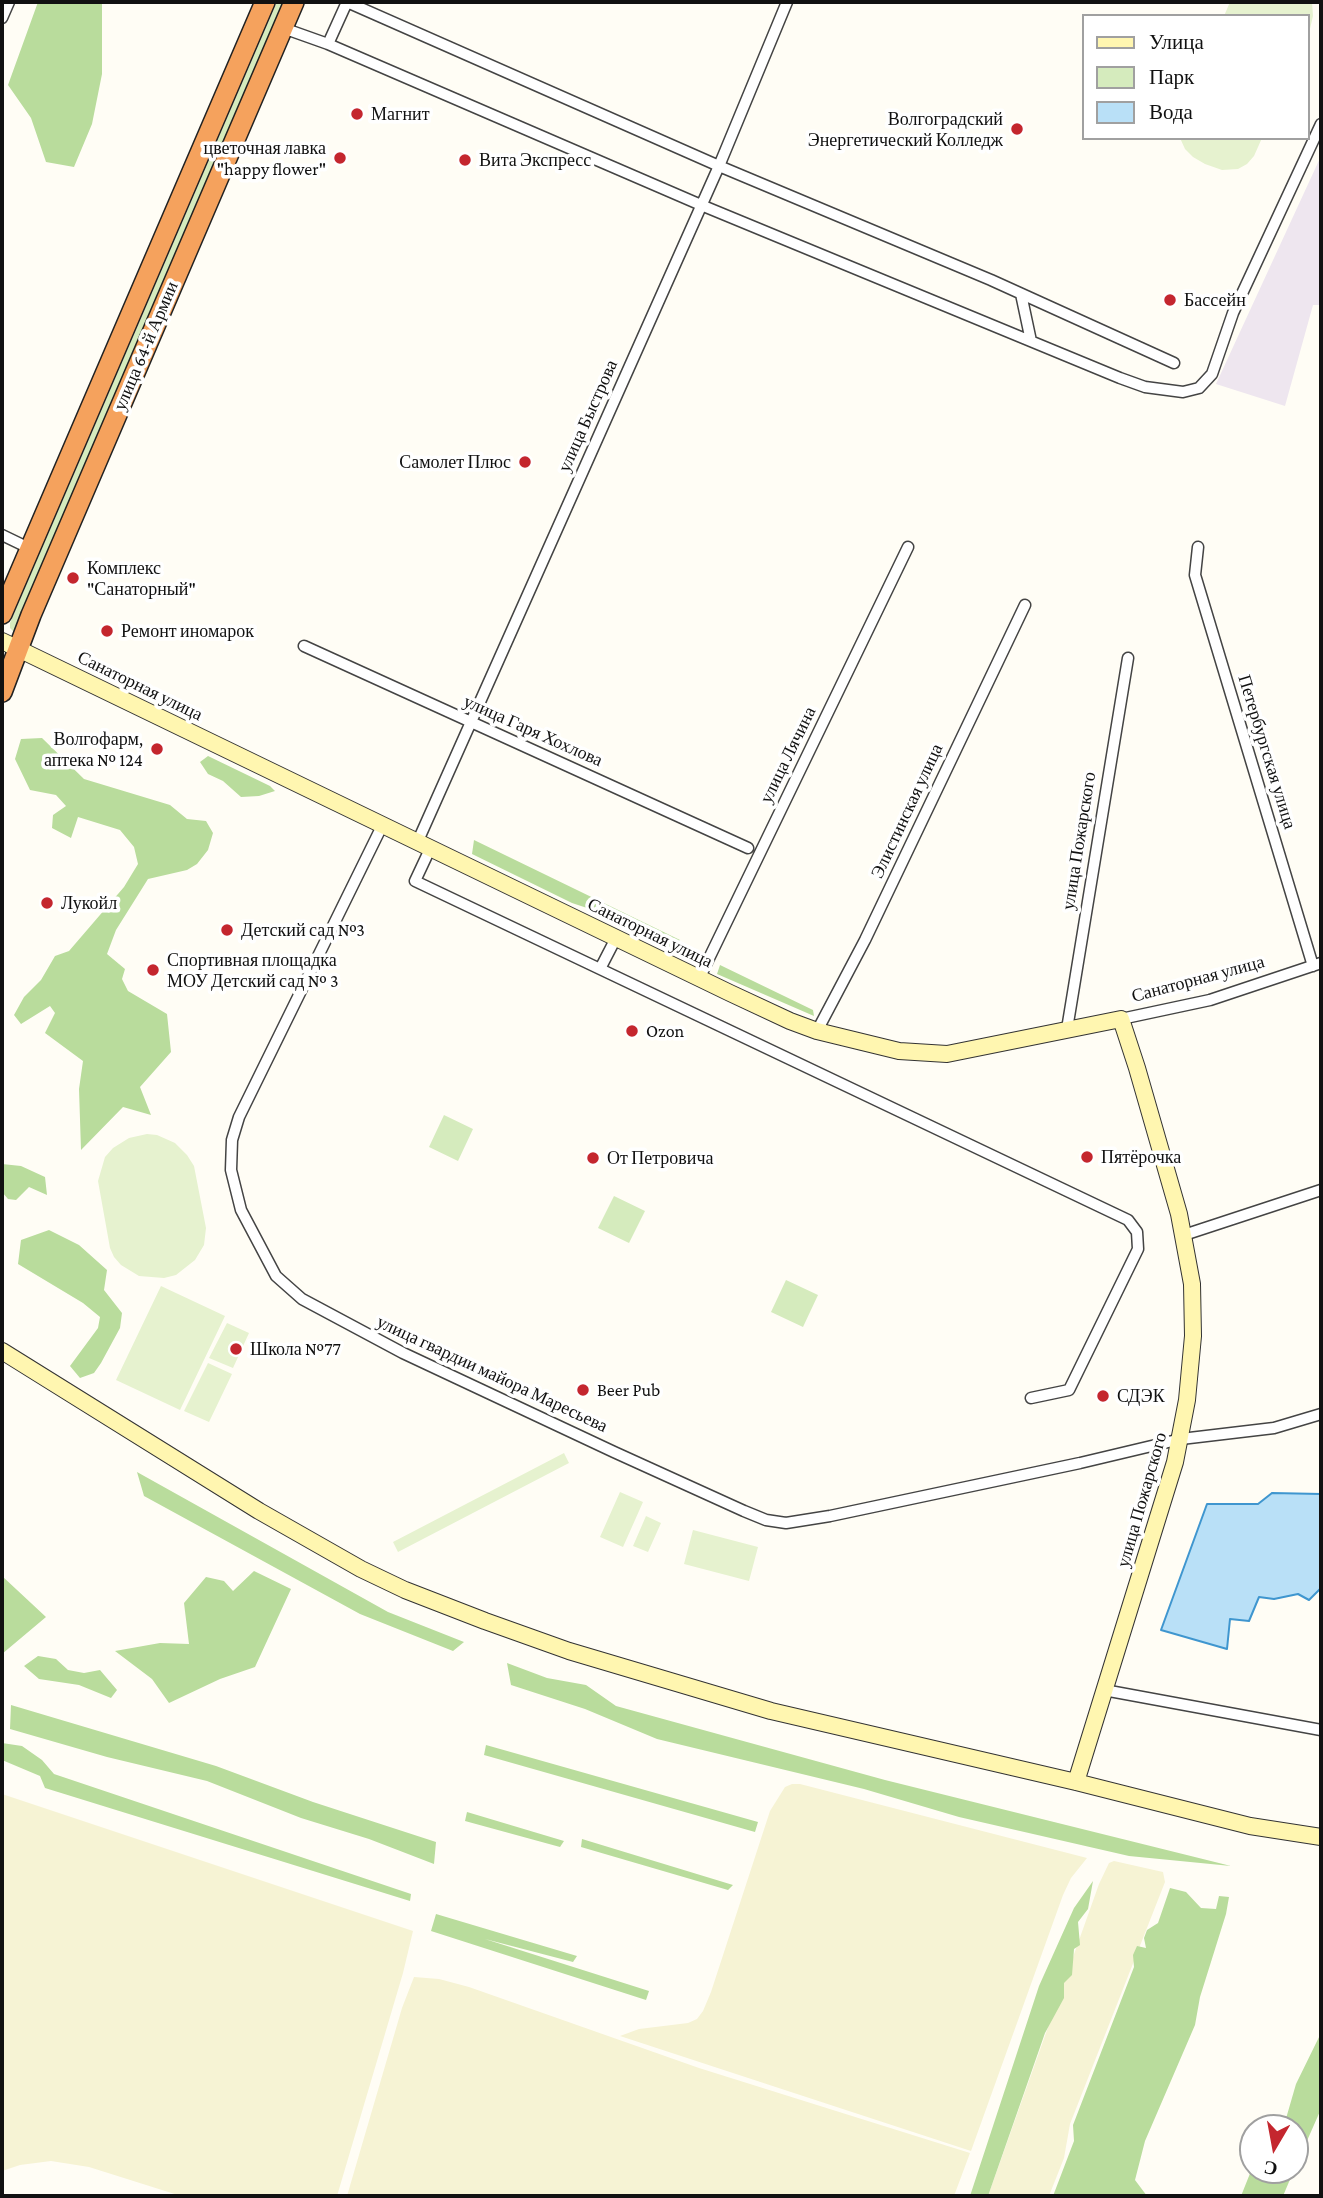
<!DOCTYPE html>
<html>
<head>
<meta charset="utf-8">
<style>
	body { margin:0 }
	#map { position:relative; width:1323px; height:2198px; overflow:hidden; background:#fffdf5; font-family:"Crimson Pro",serif }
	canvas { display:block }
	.frame { position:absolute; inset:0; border:4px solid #111; pointer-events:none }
	.legend { position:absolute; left:1082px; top:14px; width:228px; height:126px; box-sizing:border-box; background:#fff; border:2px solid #a0a0a0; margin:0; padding:9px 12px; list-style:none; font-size:21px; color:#111 }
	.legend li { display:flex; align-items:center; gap:14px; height:35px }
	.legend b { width:35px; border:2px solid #a0a0a0 }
	.north { position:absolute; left:1239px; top:2114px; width:70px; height:70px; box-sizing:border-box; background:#fff; border:2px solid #a0a0a0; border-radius:50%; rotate:190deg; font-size:19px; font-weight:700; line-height:28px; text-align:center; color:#111 }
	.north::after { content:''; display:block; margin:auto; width:24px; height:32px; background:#c4262e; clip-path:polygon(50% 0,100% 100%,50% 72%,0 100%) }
</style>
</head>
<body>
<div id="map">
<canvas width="1323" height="2198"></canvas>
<div class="frame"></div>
<ul class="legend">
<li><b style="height:9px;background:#fff6b0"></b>Улица</li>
<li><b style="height:19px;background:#d5ebbd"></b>Парк</li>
<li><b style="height:19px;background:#b9e0f7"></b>Вода</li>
</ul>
<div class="north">С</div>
</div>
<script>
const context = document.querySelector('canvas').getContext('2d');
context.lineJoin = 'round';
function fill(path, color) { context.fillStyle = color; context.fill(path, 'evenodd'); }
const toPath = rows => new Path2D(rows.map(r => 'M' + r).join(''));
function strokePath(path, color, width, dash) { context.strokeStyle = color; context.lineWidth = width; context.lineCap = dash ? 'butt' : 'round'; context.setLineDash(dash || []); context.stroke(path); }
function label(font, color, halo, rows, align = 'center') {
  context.font = font + ' "Crimson Pro",serif'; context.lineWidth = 7; context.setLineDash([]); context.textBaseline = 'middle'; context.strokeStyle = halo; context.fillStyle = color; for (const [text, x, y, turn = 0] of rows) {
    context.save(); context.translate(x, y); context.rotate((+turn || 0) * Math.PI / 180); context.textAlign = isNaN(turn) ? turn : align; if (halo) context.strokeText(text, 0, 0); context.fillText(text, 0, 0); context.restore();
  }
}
fill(toPath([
	[1321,156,1321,305,1313,305,1285,406,1216,384]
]), '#eee6ef');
fill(toPath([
	[792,1784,800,1784,1087,1858,1071,1878,1063,1895,971,2151,620,2036,639,2029,688,2023,697,2019,703,2011,711,1992,770,1811,785,1787],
	[2,1794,413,1931,403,1973,337,2196,181,2196,89,2167,51,2161,20,2165,2,2171],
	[1114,1861,1163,1872,1165,1882,1070,2124,1064,2158,1049,2196,988,2196,1099,1884,1109,1863],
	[414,1977,439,1979,469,1987,699,2068,970,2153,954,2196,347,2196,402,2008]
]), '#f6f3d4');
fill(toPath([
	[277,2,286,2,17,629,13,631,10,628,10,623],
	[444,1115,473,1129,458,1161,429,1147],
	[614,1196,645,1211,629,1243,598,1228],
	[786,1280,818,1295,803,1327,771,1312]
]), '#d5ebbd');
fill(toPath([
	[38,2,102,2,102,74,92,124,74,167,46,162,31,118,8,85],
	[42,738,84,779,170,805,187,819,206,821,213,833,208,850,197,864,187,870,148,879,116,930,107,954,125,969,122,979,128,991,167,1014,171,1052,140,1087,151,1115,123,1107,81,1150,79,1089,83,1061,45,1033,55,1013,50,1006,21,1024,14,1015,24,997,41,980,55,956,69,951,124,887,138,864,134,847,120,830,78,817,71,838,52,828,53,815,66,806,56,795,30,790,15,759,21,739],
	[208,756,270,786,275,791,259,796,241,797,223,781,208,774,200,762],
	[474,840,680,940,670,949,658,942,627,931,593,910,572,903,472,854],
	[720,965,813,1010,814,1016,717,974],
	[2,1164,21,1166,45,1177,47,1195,29,1187,16,1200,8,1199,2,1192],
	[49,1230,79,1245,107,1270,104,1290,122,1313,120,1328,101,1363,94,1373,80,1378,70,1366,98,1328,100,1317,83,1303,18,1264,21,1240],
	[137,1472,388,1612,464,1642,453,1651,360,1614,144,1496],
	[254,1571,291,1589,255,1667,220,1679,169,1703,152,1679,115,1651,160,1643,189,1644,184,1603,206,1577,224,1581,233,1591],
	[2,1576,46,1617,2,1654],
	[38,1656,56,1659,68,1670,84,1673,100,1670,117,1690,111,1698,79,1685,39,1679,24,1666],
	[507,1663,547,1678,586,1685,616,1706,885,1780,1231,1866,1129,1856,959,1817,864,1789,657,1739,585,1709,511,1685],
	[11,1705,216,1766,313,1802,436,1842,434,1864,369,1839,301,1818,207,1781,107,1757,10,1729],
	[2,1743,22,1746,42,1760,54,1774,411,1894,410,1901,45,1788,40,1776,2,1760],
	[486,1745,758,1822,755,1832,484,1755],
	[467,1812,564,1841,560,1847,465,1821],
	[582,1839,733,1885,728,1890,581,1847],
	[1093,1881,1088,1909,1078,1922,1080,1945,1074,1949,1072,1975,1064,1983,1064,1998,1045,2033,988,2196,970,2196,1039,1986,1074,1908],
	[1170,1888,1186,1892,1201,1908,1216,1909,1219,1896,1229,1897,1226,1914,1200,1997,1195,2025,1145,2141,1135,2180,1147,2196,1053,2196,1074,2141,1073,2125,1134,1967,1133,1955,1137,1946,1146,1948,1144,1938,1147,1930,1158,1923],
	[436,1914,577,1956,573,1962,485,1939,649,1991,646,2000,431,1931],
	[1321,2033,1321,2109,1295,2168,1295,2128,1268,2128,1271,2120,1285,2122,1296,2084],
	[1253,2166,1253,2170,1294,2170,1283,2196,1241,2196]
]), '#b9dc9c');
fill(toPath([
	[1230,2,1312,2,1313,16,1309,33,1307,37,1307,16,1224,16],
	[1180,138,1262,138,1254,156,1247,164,1238,169,1222,170,1205,164,1193,157,1185,149],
	[147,1134,157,1135,175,1143,187,1155,194,1166,206,1228,204,1245,195,1260,176,1275,164,1278,139,1276,121,1265,114,1257,110,1248,98,1181,105,1157,113,1148,129,1138],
	[161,1286,225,1316,180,1410,116,1380],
	[227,1323,249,1333,233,1368,209,1358],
	[208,1363,232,1374,209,1422,184,1411],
	[564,1453,569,1463,398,1552,393,1542],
	[620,1492,643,1502,623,1547,600,1537],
	[646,1516,661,1523,648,1552,633,1546],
	[693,1530,758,1547,749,1581,684,1564]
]), '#e6f2cf');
const water = toPath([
	[1272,1493,1321,1494,1321,1588,1309,1600,1298,1594,1274,1599,1259,1597,1249,1621,1230,1619,1227,1649,1161,1630,1207,1504,1258,1504,1272,1493]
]);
fill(water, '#b9e0f7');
strokePath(water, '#3f96cf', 2);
const street = toPath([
	[347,2,719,166,991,280,1174,363],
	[2,18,9,2],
	[283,28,328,44,701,205,1120,378,1145,387,1183,392,1199,388,1212,374,1233,313,1321,124],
	[328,44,347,2],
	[1021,294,1031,341],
	[2,535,31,549],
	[1198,547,1195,575,1313,966],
	[304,646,748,848],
	[382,826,239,1117,232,1140,231,1170,241,1210,276,1276,302,1299,403,1353,614,1452,744,1511,766,1520,786,1523,830,1516,1080,1463,1181,1439,1274,1428,1321,1414],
	[417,843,719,166,787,2],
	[430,849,415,881,1128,1220,1137,1232,1138,1249,1069,1390,1031,1398],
	[601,967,616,938],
	[699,979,908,547],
	[1121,1019,1210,1000,1321,963],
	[1067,1029,1128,658],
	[817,1031,865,940,1025,605],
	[1184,1235,1321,1190],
	[1104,1690,1321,1730]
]);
const secondary = toPath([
	[2,641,730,993,790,1021,817,1031,899,1051,947,1054,1121,1019,1137,1068,1179,1214,1192,1284,1193,1336,1187,1400,1175,1462,1076,1782],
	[2,1351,259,1511,361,1569,405,1590,485,1621,569,1651,771,1711,1076,1782,1250,1826,1321,1837]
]);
const highway = toPath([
	[2,614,265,2],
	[2,692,31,615,294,2]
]);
strokePath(street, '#444', 13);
strokePath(secondary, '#333', 18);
strokePath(highway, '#222', 22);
strokePath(street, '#fff', 10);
strokePath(secondary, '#fff6b0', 16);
strokePath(highway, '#f5a25d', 19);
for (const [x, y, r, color] of [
	[357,114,7,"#c4262e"],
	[1017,129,7,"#c4262e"],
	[340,158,7,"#c4262e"],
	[465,160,7,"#c4262e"],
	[1170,300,7,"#c4262e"],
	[525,462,7,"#c4262e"],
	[73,578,7,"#c4262e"],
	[107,631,7,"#c4262e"],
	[157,749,7,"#c4262e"],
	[47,903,7,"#c4262e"],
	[227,930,7,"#c4262e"],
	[153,970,7,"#c4262e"],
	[632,1031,7,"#c4262e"],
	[1087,1157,7,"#c4262e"],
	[593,1158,7,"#c4262e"],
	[236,1349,7,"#c4262e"],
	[583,1390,7,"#c4262e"],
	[1103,1396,7,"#c4262e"]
]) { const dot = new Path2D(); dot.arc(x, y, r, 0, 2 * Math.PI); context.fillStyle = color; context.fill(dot); strokePath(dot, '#fff', 2.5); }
label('18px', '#111', '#fff', [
	["Магнит",371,114],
	["Волгоградский",1003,119,"right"],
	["Энергетический Колледж",1003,140,"right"],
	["цветочная лавка",326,148,"right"],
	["\"happy flower\"",326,169,"right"],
	["Вита Экспресс",479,160],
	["Бассейн",1184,300],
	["Самолет Плюс",511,462,"right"],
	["Комплекс",87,568],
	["\"Санаторный\"",87,589],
	["Ремонт иномарок",121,631],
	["Волгофарм,",143,739,"right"],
	["аптека № 124",143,760,"right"],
	["Лукойл",61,903],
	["Детский сад №3",241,930],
	["Спортивная площадка",167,960],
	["МОУ Детский сад № 3",167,981],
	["Ozon",646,1031],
	["Пятёрочка",1101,1157],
	["От Петровича",607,1158],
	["Школа №77",250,1349],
	["Beer Pub",597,1390],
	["СДЭК",1117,1396]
], 'left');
label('18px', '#111', '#fff', [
	["улица 64-й Армии",146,346,-67],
	["улица Быстрова",588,416,-66],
	["Санаторная улица",140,686,26],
	["улица Гаря Хохлова",533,731,24],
	["Петербургская улица",1267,752,73],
	["улица Лячина",788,755,-64],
	["Элистинская улица",907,811,-65],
	["улица Пожарского",1079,841,-81],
	["Санаторная улица",650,933,26],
	["Санаторная улица",1198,979,-15],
	["улица гвардии майора Маресьева",492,1374,25],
	["улица Пожарского",1142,1500,-74]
]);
</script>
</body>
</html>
